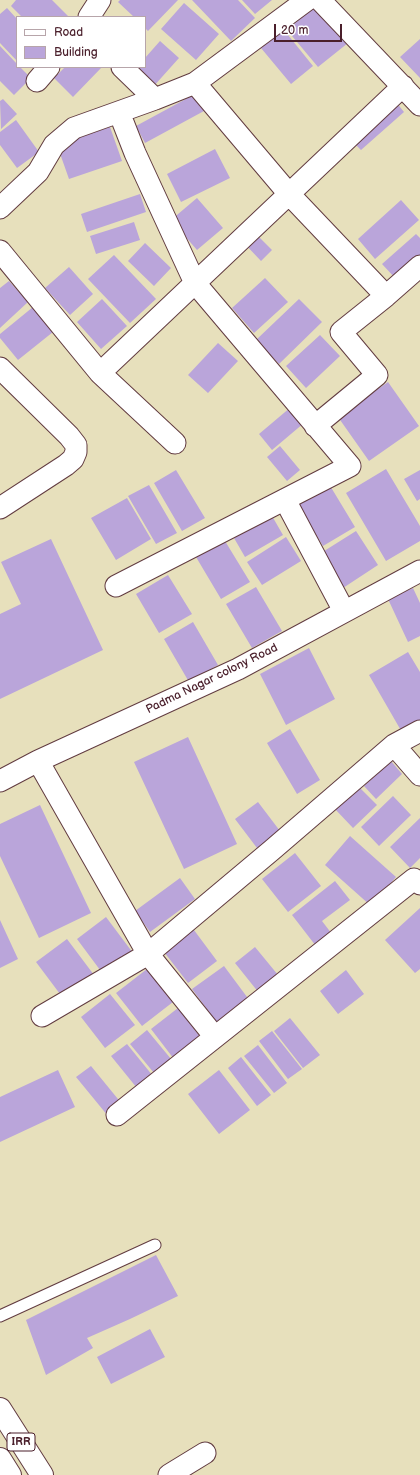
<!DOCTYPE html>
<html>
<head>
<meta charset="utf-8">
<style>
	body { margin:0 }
	#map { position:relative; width:420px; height:1475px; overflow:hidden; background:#e7e0bc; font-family:"Balsamiq Sans",sans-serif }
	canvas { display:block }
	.legend { position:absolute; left:16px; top:16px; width:130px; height:52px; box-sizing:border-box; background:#fff; border:1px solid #b7a5aa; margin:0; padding:5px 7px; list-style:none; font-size:12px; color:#4a1f2b }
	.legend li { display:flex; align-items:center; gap:8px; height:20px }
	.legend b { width:20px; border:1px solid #b7a5aa }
	.scale { position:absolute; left:274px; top:24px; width:68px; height:18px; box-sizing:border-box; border:2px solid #4a1f2b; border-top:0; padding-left:5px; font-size:12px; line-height:14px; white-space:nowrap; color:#4a1f2b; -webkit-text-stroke:3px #fff; paint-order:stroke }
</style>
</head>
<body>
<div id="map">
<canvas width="420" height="1475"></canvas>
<ul class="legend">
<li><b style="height:5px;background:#fff"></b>Road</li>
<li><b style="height:11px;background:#baa5da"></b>Building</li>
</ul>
<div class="scale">20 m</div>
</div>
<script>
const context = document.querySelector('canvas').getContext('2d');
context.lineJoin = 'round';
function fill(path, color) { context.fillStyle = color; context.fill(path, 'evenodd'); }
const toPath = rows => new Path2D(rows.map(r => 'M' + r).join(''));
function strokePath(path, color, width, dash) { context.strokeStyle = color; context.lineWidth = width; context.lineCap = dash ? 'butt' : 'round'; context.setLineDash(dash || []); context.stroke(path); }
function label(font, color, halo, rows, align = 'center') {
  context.font = font + ' "Balsamiq Sans",sans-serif'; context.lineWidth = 3.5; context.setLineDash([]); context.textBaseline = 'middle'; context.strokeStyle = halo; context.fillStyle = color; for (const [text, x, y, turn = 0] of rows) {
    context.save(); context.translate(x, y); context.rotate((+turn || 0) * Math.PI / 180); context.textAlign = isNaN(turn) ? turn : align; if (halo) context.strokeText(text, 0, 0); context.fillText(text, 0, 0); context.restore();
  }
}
fill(toPath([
	[16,0,52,0,69,17,22,17,11,6],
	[120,0,178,0,148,31,145,28,145,17,134,17,118,2],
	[192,0,238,0,255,18,231,41],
	[242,0,272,0,255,14],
	[184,3,219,34,196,60,161,29],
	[316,5,348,43,318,67,287,30],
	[7,8,17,19,17,61,0,43,0,14],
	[284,30,313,66,291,84,261,48],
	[420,39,420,78,400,57],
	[160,41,179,58,153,87,136,67,145,67,145,58],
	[0,46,17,64,17,67,20,67,31,78,14,95,0,81],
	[65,67,102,67,73,97,54,78],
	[195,94,204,111,145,143,136,126],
	[3,99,17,114,1,129,0,101],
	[396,102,404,112,361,150,352,141],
	[16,120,39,152,17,168,0,145,0,132],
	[110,127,122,161,69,179,57,145],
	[215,149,230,178,181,202,167,174],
	[140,194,146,212,87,232,81,214],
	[197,198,223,228,197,250,171,220],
	[401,200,419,220,375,259,358,239],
	[134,222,140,240,96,254,90,236],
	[253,231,272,250,261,261,243,242],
	[416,234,420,238,420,257,396,279,382,264],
	[145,243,171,268,154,286,128,261],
	[114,255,156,299,130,323,88,279],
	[69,267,93,294,70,315,45,288],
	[265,278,288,302,254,333,232,308],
	[9,281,28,302,0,328,0,288],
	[102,299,127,326,101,349,77,322],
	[299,299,322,322,279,364,256,340],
	[33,307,53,332,18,360,0,338,0,334],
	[320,335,340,356,306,388,286,366],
	[218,343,238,361,208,393,188,375],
	[388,382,419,426,369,461,338,417],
	[291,407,304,423,272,450,259,434],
	[280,446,300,470,287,481,267,457],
	[386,469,420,526,420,541,386,561,346,493],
	[176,470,205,518,182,531,154,483],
	[420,470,420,499,417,501,404,479],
	[329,484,355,527,323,546,297,504],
	[149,485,177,533,156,544,128,496],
	[127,498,151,539,116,560,91,518],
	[272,516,283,535,245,557,234,538],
	[356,531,378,565,343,588,321,553],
	[286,537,301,561,262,585,247,562],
	[51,539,103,650,0,699,0,614,21,604,1,562],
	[225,541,250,582,221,599,196,557],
	[168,575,192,614,159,633,136,594],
	[256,587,282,631,252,648,226,604],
	[413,588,420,603,420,636,408,642,388,599],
	[193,622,218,665,189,682,164,639],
	[309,648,335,699,286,725,260,674],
	[408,652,420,672,420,724,403,734,369,675],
	[290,729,320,780,297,794,267,743],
	[188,737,237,844,184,869,134,762],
	[391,761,402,774,376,799,364,786],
	[358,786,377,805,353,828,334,808],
	[393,796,411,815,379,846,361,827],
	[258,802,280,831,257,848,235,819],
	[40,805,91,913,39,938,0,856,0,824],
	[420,818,420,858,410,868,390,847],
	[350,836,396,877,371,906,325,865],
	[295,853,321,886,288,912,262,879],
	[180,878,195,899,150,932,135,911],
	[335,881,350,900,322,921,335,938,319,950,292,915],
	[420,908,420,969,415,973,385,940],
	[106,917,133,953,103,974,77,939],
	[0,920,18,959,0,968],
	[191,926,217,961,188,983,161,948],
	[67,939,94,975,63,998,36,962],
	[255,947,283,981,263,998,235,963],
	[224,966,250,1001,218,1024,192,989],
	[147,969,173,1002,142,1026,116,993],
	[346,970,364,994,338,1014,320,991],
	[110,994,135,1025,105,1048,81,1017],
	[178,1008,204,1042,177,1063,151,1029],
	[290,1018,320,1055,303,1068,274,1031],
	[147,1030,176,1065,159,1079,130,1044],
	[272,1031,302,1069,288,1079,259,1041],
	[127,1044,157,1081,141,1093,111,1056],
	[258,1045,287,1083,274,1093,244,1056],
	[241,1057,271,1095,257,1106,228,1068],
	[91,1066,122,1104,108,1116,76,1077],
	[58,1070,75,1107,0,1142,0,1097],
	[219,1070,250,1110,219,1134,188,1094],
	[156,1255,178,1296,130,1319,87,1338,93,1348,46,1375,26,1320],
	[150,1329,165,1357,111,1384,97,1357]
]), '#baa5da');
const lane = toPath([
	[0,1316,155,1245]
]);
const street = toPath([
	[320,0,420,105],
	[89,17,100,0],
	[122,67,155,99],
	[37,81,49,67],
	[195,83,289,194,386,296],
	[0,208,38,172,54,145,74,128,155,99,195,83,307,0],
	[0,251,100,373,403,86],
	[0,368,69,436,76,445,76,452,73,459,66,465,0,508],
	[100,373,175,443],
	[315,426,377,375,341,332,386,296,420,266],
	[285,500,344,611],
	[116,586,350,466,195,283,135,153,119,112],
	[394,745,420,775],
	[38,761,148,954,215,1037],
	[0,781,38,761,238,669,420,571],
	[42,1016,148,954,272,850,394,745,420,731],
	[117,1115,414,879,420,884],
	[169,1475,205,1453]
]);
const highway = toPath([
	[0,1409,42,1475],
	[0,1459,10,1475]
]);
strokePath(lane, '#623c41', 13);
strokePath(street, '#623c41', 23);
strokePath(highway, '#623c41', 24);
strokePath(lane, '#fff', 11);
strokePath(street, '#fff', 21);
strokePath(highway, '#fff', 22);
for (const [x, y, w] of [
	[21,1442,28]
]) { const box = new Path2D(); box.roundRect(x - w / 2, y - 9, w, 18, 3); context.fillStyle = '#fff'; context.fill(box); strokePath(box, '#4a1f2b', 1); }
label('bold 11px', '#4a1f2b', null, [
	["IRR",21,1442]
]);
label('12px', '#4a1f2b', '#fff', [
	["Padma Nagar colony Road",212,679,-26]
]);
</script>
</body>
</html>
